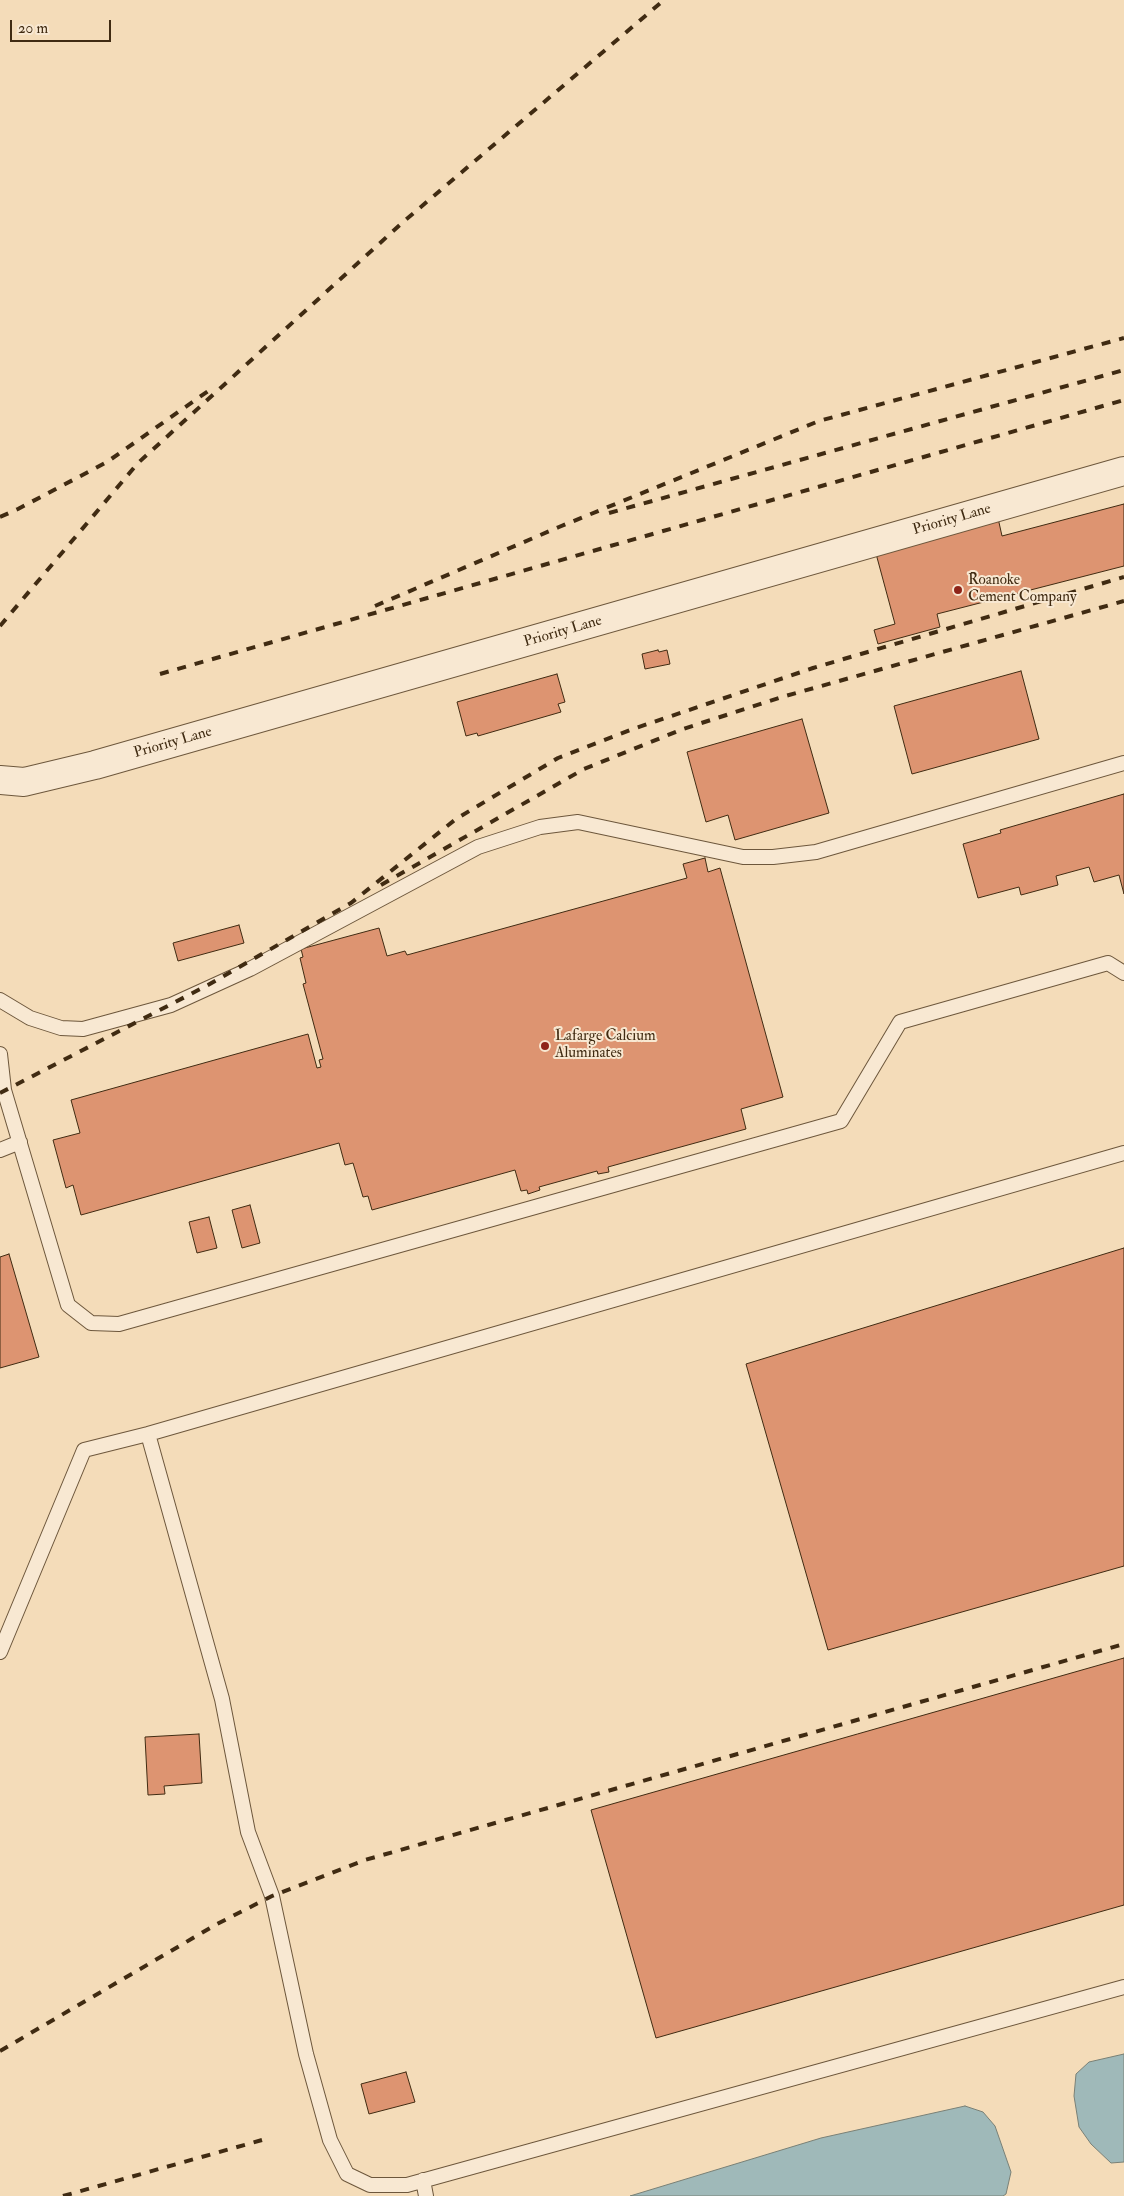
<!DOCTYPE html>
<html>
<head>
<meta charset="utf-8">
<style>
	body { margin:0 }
	#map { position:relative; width:1124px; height:2196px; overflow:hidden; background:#f4dcb9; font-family:"IM FELL Double Pica",serif }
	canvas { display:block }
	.scale { position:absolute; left:10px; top:20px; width:101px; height:22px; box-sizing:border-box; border:2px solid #402b12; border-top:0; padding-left:6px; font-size:15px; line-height:18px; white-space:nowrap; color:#402b12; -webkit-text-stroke:4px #f8e8d2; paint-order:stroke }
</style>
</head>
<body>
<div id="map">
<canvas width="1124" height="2196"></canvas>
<div class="scale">20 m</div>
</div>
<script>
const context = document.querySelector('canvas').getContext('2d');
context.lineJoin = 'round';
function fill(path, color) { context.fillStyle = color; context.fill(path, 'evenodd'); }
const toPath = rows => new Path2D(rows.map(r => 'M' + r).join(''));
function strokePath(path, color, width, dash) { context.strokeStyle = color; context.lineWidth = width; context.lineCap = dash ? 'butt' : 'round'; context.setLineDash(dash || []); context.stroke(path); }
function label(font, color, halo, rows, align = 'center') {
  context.font = font + ' "IM FELL Double Pica",serif'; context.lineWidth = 4; context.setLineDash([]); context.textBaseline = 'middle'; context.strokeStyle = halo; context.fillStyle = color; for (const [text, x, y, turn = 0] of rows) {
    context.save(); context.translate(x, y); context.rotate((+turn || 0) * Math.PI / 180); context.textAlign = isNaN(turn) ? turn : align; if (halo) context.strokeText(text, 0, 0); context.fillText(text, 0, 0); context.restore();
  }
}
const water = toPath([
	[1124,2054,1124,2162,1111,2163,1091,2144,1079,2127,1074,2096,1076,2074,1089,2062,1124,2054],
	[965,2106,983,2112,995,2126,1011,2172,1006,2194,1003,2196,630,2196,821,2138,965,2106]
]);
fill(water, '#9fb9b9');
strokePath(water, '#798076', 1);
const building = toPath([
	[1124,504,1124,566,937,614,940,627,878,644,874,630,895,624,875,550,998,518,1002,536,1124,504],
	[658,650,659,652,667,650,670,664,645,669,642,654,658,650],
	[1021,671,1039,739,912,774,894,706,1021,671],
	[557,674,565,702,558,704,561,712,478,736,477,733,466,736,457,702,557,674],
	[802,719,829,813,735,840,728,815,706,822,687,752,802,719],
	[1124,794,1124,894,1119,875,1094,882,1089,867,1056,876,1058,885,1021,895,1019,887,978,898,963,844,1001,833,1000,830,1124,794],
	[705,858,708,872,720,868,783,1097,741,1109,746,1129,608,1167,609,1172,598,1174,597,1171,539,1187,540,1190,528,1194,527,1190,521,1191,515,1170,372,1210,368,1196,363,1197,353,1163,345,1165,339,1143,81,1215,73,1185,66,1188,53,1140,80,1133,71,1100,308,1034,317,1068,321,1067,319,1060,323,1059,303,984,306,983,300,958,303,957,301,949,379,928,387,956,405,951,407,955,687,878,683,864,705,858],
	[239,925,244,943,178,961,173,943,239,925],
	[250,1205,260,1243,242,1248,232,1210,250,1205],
	[209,1217,217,1248,197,1253,189,1222,209,1217],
	[1124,1248,1124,1566,828,1650,746,1364,1124,1248],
	[9,1254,39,1357,0,1368,0,1257,9,1254],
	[1124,1658,1124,1905,656,2038,591,1810,1124,1658],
	[199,1734,202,1783,164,1786,165,1794,148,1795,145,1737,199,1734],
	[406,2072,415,2102,369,2114,361,2084,406,2072]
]);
fill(building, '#dd9471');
strokePath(building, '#402b12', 1);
const lane = toPath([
	[0,1000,30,1018,61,1028,83,1029,171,1005,250,969,478,847,540,827,578,822,743,857,773,857,816,852,1124,763],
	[0,1054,4,1090,68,1305,91,1323,119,1324,841,1121,900,1022,1108,963,1124,973],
	[0,1150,20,1142],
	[148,1434,222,1699,248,1832,272,1896,306,2054,330,2140,347,2174,370,2185,407,2185,1124,1987],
	[0,1652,84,1450,148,1434,1124,1153],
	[423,2180,426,2196]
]);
const street = toPath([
	[0,780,24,782,95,765,1124,471]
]);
strokePath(lane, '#6d573c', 16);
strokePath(street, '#6d573c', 30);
strokePath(lane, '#f8e8d2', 14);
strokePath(street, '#f8e8d2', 28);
strokePath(toPath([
	[609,513,1124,370],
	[0,517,18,509,107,462,211,389],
	[375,606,559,527,819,421,1124,338],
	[0,626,138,463,402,223,664,0],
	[160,674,1124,400],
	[381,885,584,769,683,729,782,697,1124,601],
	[0,1093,208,985,351,903,456,819,558,758,630,730,813,668,1124,577],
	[0,2051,217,1924,272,1896,365,1860,1124,1644],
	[63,2196,262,2140]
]), '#402b12', 4, [9, 9]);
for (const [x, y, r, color] of [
	[958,590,5,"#8f2418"],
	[545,1046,5,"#8f2418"]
]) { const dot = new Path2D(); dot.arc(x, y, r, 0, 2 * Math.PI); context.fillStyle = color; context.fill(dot); strokePath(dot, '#f8e8d2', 2); }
label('15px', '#402b12', '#f8e8d2', [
	["Priority Lane",952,520,-16],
	["Priority Lane",563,632,-16],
	["Priority Lane",173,743,-16]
]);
label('15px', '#402b12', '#f8e8d2', [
	["Roanoke",968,581],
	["Cement Company",968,598],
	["Lafarge Calcium",555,1037],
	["Aluminates",555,1054]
], 'left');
</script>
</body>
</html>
